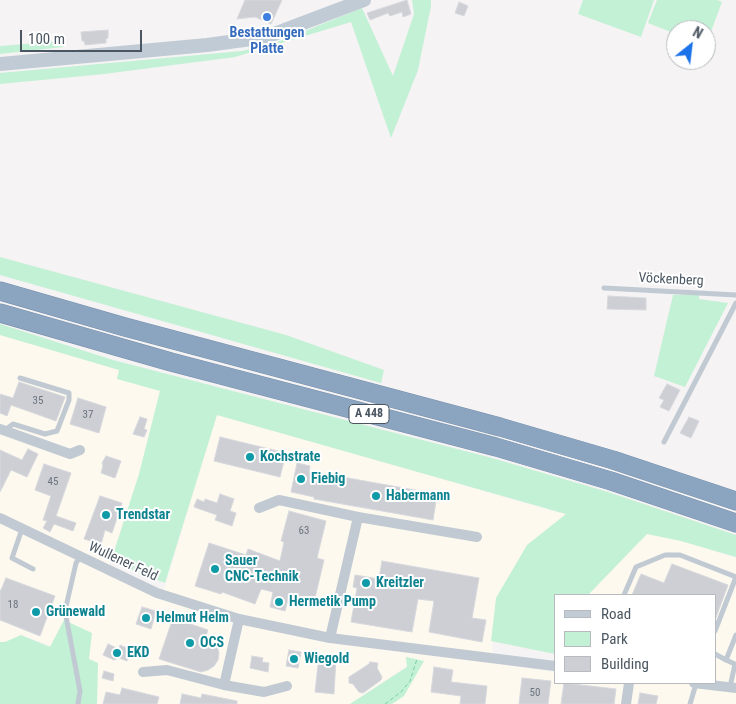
<!DOCTYPE html>
<html>
<head>
<meta charset="utf-8">
<style>
	body { margin:0 }
	#map { position:relative; width:736px; height:704px; overflow:hidden; background:#f5f3f3; font-family:"Roboto Condensed",sans-serif }
	canvas { display:block }
	.legend { position:absolute; left:554px; top:594px; width:162px; height:90px; box-sizing:border-box; background:#fff; border:1px solid #b7bbc0; margin:0; padding:6px 9px; list-style:none; font-size:15px; color:#4a5661 }
	.legend li { display:flex; align-items:center; gap:10px; height:25px }
	.legend b { width:25px; border:1px solid #b7bbc0 }
	.north { position:absolute; left:666px; top:20px; width:50px; height:50px; box-sizing:border-box; background:#fff; border:1px solid #b7bbc0; border-radius:50%; rotate:29deg; font-size:14px; font-weight:700; line-height:20px; text-align:center; color:#4a5661 }
	.north::after { content:''; display:block; margin:auto; width:18px; height:22px; background:#1a73e8; clip-path:polygon(50% 0,100% 100%,50% 72%,0 100%) }
	.scale { position:absolute; left:20px; top:30px; width:122px; height:22px; box-sizing:border-box; border:2px solid #4a5661; border-top:0; padding-left:6px; font-size:15px; line-height:18px; white-space:nowrap; color:#4a5661; -webkit-text-stroke:4px #fff; paint-order:stroke }
</style>
</head>
<body>
<div id="map">
<canvas width="736" height="704"></canvas>
<ul class="legend">
<li><b style="height:6px;background:#c1cbd6"></b>Road</li>
<li><b style="height:14px;background:#c3f1d5"></b>Park</li>
<li><b style="height:14px;background:#cdcfd5"></b>Building</li>
</ul>
<div class="north">N</div>
<div class="scale">100 m</div>
</div>
<script>
const context = document.querySelector('canvas').getContext('2d');
context.lineJoin = 'round';
function fill(path, color) { context.fillStyle = color; context.fill(path, 'evenodd'); }
const toPath = rows => new Path2D(rows.map(r => 'M' + r).join(''));
function strokePath(path, color, width, dash) { context.strokeStyle = color; context.lineWidth = width; context.lineCap = dash ? 'butt' : 'round'; context.setLineDash(dash || []); context.stroke(path); }
function label(font, color, halo, rows, align = 'center') {
  context.font = font + ' "Roboto Condensed",sans-serif'; context.lineWidth = 4; context.setLineDash([]); context.textBaseline = 'middle'; context.strokeStyle = halo; context.fillStyle = color; for (const [text, x, y, turn = 0] of rows) {
    context.save(); context.translate(x, y); context.rotate((+turn || 0) * Math.PI / 180); context.textAlign = isNaN(turn) ? turn : align; if (halo) context.strokeText(text, 0, 0); context.fillText(text, 0, 0); context.restore();
  }
}
fill(toPath([
	[0,335,119,370,160,391,139,474,106,575,161,599,217,415,567,515,527,545,496,598,492,643,493,663,553,672,555,667,555,683,715,683,715,595,588,595,647,534,681,541,736,558,736,704,392,704,404,696,424,661,406,657,407,666,350,704,97,704,98,663,21,635,5,642,0,642]
]), '#fdf9ef');
fill(toPath([
	[412,0,431,0,431,6,418,70,391,138,351,22,235,57,104,74,0,84,0,73,242,51,275,43,362,8,393,76,414,14],
	[583,0,654,0,641,37,578,14],
	[657,0,717,0,722,2,706,45,706,30,676,30,676,34,648,23],
	[63,41,63,47,0,54,0,46],
	[0,257,286,335,384,370,381,383,0,275],
	[673,295,699,295,699,299,728,303,685,387,654,376],
	[0,324,113,360,492,458,608,492,736,535,736,557,681,541,647,534,588,595,555,595,555,654,491,641,496,598,527,545,566,514,217,415,165,583,111,561,139,474,160,391,117,379,119,370,0,335],
	[64,620,92,633,89,659,98,663,97,704,0,704,0,642,5,642,21,635,50,647],
	[406,657,424,661,404,696,392,704,350,704,407,667]
]), '#c3f1d5');
const building = toPath([
	[245,0,282,0,271,24,255,17,237,19,245,0],
	[407,0,411,14,403,17,402,12,390,16,388,13,370,20,367,13,407,0],
	[459,2,468,6,464,16,455,13,459,2],
	[108,30,108,38,106,39,106,43,85,45,84,41,82,41,81,32,108,30],
	[608,296,646,298,646,310,607,309,608,296],
	[19,382,65,397,56,421,11,405,7,416,0,413,0,394,13,398,19,382],
	[667,384,680,390,669,411,660,407,664,400,659,398,667,384],
	[78,398,106,407,99,433,70,424,78,398],
	[140,417,147,419,144,429,147,430,144,437,133,434,140,417],
	[689,417,699,421,691,438,680,433,689,417],
	[220,437,286,453,280,477,214,461,220,437],
	[28,449,38,454,27,477,11,470,0,492,0,450,22,460,28,449],
	[106,456,121,461,115,478,101,473,103,466,102,463,106,456],
	[297,463,310,466,309,471,437,494,433,520,314,499,314,497,291,492,297,463],
	[44,464,71,473,56,516,76,523,73,531,54,524,50,532,43,528,47,521,43,520,51,496,35,490,44,464],
	[220,494,234,499,230,511,236,513,232,526,215,520,217,515,194,507,197,499,204,502,205,499,217,503,220,494],
	[100,496,122,503,112,533,105,530,101,544,84,539,100,496],
	[289,511,326,521,317,558,324,560,314,602,289,596,285,611,270,607,273,592,261,589,255,604,222,592,221,594,195,586,209,543,246,555,248,549,280,561,284,542,281,541,289,511],
	[382,561,479,578,472,618,486,620,482,642,429,632,434,601,418,599,412,632,351,622,357,588,353,587,355,575,379,579,382,561],
	[672,564,728,585,715,620,715,595,632,595,641,574,664,583,672,564],
	[6,578,55,596,40,636,0,620,0,590,1,590,6,578],
	[142,607,156,611,151,629,136,624,142,607],
	[173,618,208,630,206,636,213,640,217,646,219,653,218,660,214,666,208,670,201,672,159,659,173,618],
	[108,644,119,649,120,645,132,650,127,661,119,658,114,660,103,655,108,644],
	[289,650,301,652,298,668,286,666,289,650],
	[252,656,263,658,262,662,269,663,268,672,250,668,252,656],
	[319,656,336,658,334,694,315,692,319,656],
	[370,662,378,663,377,668,382,677,381,680,363,693,359,692,353,684,349,683,349,677,369,664,370,662],
	[434,667,453,670,451,682,487,686,485,704,460,704,461,696,431,692,434,667],
	[104,671,114,674,113,681,102,678,104,671],
	[522,678,551,681,548,704,519,704,522,678],
	[564,683,616,689,614,704,561,704,564,683],
	[122,688,159,697,157,704,103,704,106,692,120,695,122,688],
	[640,693,658,696,656,704,638,704,640,693],
	[182,694,201,698,202,694,237,701,237,704,180,704,182,694]
]);
fill(building, '#cdcfd5');
strokePath(building, '#d7d9de', 1);
const highway = toPath([
	[0,291,125,327,500,427,613,460,736,501],
	[0,313,171,362,496,447,611,481,736,523]
]);
strokePath(highway, '#7690ad', 19);
strokePath(toPath([
	[385,704,401,692,410,681,417,659]
]), '#7ad0a6', 1, [4, 2.5]);
strokePath(toPath([
	[604,288,736,295],
	[5,430,13,424,45,434,57,431,69,400,69,393,20,378],
	[664,442,736,303],
	[22,529,12,558,33,569],
	[624,595,636,567,665,555,680,555,736,577],
	[715,631,736,577],
	[715,654,726,660],
	[730,687,735,664,726,660,736,635],
	[78,704,80,691,65,611,76,563,80,557],
	[690,704,696,684]
]), '#c1cad2', 5);
strokePath(toPath([
	[0,429,70,454,80,450],
	[259,508,279,500,358,517,330,638],
	[358,517,477,537],
	[0,518,157,593,239,619,330,638,555,666],
	[143,672,167,670,224,685,239,619],
	[694,683,736,688],
	[224,685,264,692,287,686],
	[626,704,629,683]
]), '#c1cad2', 10);
strokePath(toPath([
	[0,64,207,45,266,37,364,0]
]), '#c1cbd6', 14);
strokePath(highway, '#8ba5c1', 18);
for (const [x, y, r, color] of [
	[267,17,5,"#3f7fe0"],
	[250,457,5,"#0f9aa8"],
	[301,479,5,"#0f9aa8"],
	[376,496,5,"#0f9aa8"],
	[106,515,5,"#0f9aa8"],
	[215,569,5,"#0f9aa8"],
	[366,583,5,"#0f9aa8"],
	[279,602,5,"#0f9aa8"],
	[36,612,5,"#0f9aa8"],
	[146,618,5,"#0f9aa8"],
	[190,643,5,"#0f9aa8"],
	[117,653,5,"#0f9aa8"],
	[294,659,5,"#0f9aa8"]
]) { const dot = new Path2D(); dot.arc(x, y, r, 0, 2 * Math.PI); context.fillStyle = color; context.fill(dot); strokePath(dot, '#fff', 2); }
label('11px', '#6b747e', null, [
	["35",38,401],
	["37",88,415],
	["45",53,482],
	["63",304,531],
	["18",13,605],
	["50",535,693]
]);
for (const [x, y, w] of [
	[369,414,40]
]) { const box = new Path2D(); box.roundRect(x - w / 2, y - 9.5, w, 19, 4); context.fillStyle = '#fff'; context.fill(box); strokePath(box, '#4a5661', 1); }
label('bold 12px', '#4a5661', null, [
	["A 448",369,414]
]);
label('bold 14px', '#366cbe', '#fff', [
	["Bestattungen",267,33],
	["Platte",267,49]
]);
label('14px', '#4a5661', '#fff', [
	["Vöckenberg",671,280,3],
	["Wullener Feld",123,562,25]
]);
label('bold 14px', '#0d838f', '#fff', [
	["Kochstrate",260,457],
	["Fiebig",311,479],
	["Habermann",386,496],
	["Trendstar",116,515],
	["Sauer",225,561],
	["CNC-Technik",225,577],
	["Kreitzler",376,583],
	["Hermetik Pump",289,602],
	["Grünewald",46,612],
	["Helmut Helm",156,618],
	["OCS",200,643],
	["EKD",127,653],
	["Wiegold",304,659]
], 'left');
</script>
</body>
</html>
